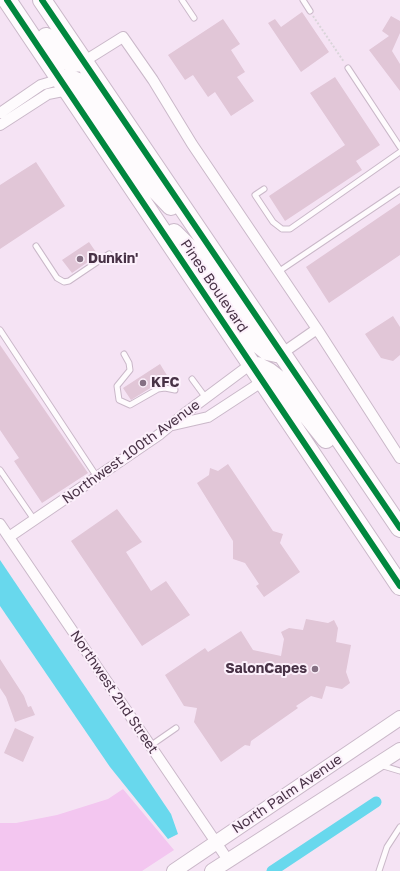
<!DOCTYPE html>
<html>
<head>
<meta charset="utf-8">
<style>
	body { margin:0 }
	canvas { display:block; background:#f5e3f4 }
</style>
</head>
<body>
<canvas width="400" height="871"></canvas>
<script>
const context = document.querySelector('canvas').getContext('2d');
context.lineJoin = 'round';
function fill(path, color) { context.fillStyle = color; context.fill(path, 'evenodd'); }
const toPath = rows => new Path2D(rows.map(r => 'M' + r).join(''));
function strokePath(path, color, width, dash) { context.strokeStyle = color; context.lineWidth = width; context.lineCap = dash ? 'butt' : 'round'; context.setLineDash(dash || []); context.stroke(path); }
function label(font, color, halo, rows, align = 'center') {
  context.font = font + ' "Golos Text",sans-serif'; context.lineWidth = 4; context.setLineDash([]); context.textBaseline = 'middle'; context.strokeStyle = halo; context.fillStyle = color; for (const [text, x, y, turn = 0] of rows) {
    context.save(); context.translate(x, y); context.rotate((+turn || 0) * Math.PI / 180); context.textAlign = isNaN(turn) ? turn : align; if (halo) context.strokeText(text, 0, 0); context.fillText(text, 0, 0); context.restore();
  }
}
fill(toPath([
	[123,789,174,850,142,871,0,871,0,823,16,823,57,815,108,799]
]), '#f3c6f0');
fill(toPath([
	[0,560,171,814,178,834,168,839,110,767,0,606]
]), '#68d8ed');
strokePath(toPath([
	[272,871,376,802]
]), '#68d8ed', 11);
fill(toPath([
	[302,12,329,52,301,72,268,23,275,19,281,27],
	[391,16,400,21,400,33,392,51,400,64,400,91,369,50,389,36,382,31],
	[223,19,240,44,231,50,245,72,237,77,254,101,231,116,215,92,208,97,193,75,185,80,168,55],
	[335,77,380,145,356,161,362,170,285,221,269,196,345,145,310,93],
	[36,162,65,206,0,249,0,185],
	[400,203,400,255,329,303,306,267],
	[89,242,98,255,72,273,62,260],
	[393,316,400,327,400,355,393,361,381,358,365,334],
	[0,345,88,473,42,503,14,461,19,458,0,430],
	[160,364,168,377,131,400,123,388],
	[228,464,273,531,283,534,280,543,300,572,264,597,256,586,259,584,245,563,233,559,233,541,197,483,209,475,210,468,218,471],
	[117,509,142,542,126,552,151,591,166,581,190,615,142,646,71,541],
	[306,619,328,623,334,620,338,628,336,642,351,645,346,672,350,683,342,689,326,686,322,699,311,696,296,706,298,708,251,741,250,746,245,745,221,762,194,722,197,708,184,706,165,675,205,648,208,652,241,631,253,650,281,656,284,639,281,632,289,628,303,630],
	[0,659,24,696,28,707,31,706,35,715,15,722,6,697,0,688],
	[15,728,34,737,23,762,4,753]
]), '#e1c6d7');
const lane = toPath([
	[182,0,194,18],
	[303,0,310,11],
	[348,68,400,147],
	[264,189,255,195,273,222,282,229,290,229,400,152],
	[36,246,57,278,64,282,69,281,109,254],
	[278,272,400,190],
	[0,330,97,477],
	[124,354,129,363,130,370,117,386,119,400,130,405,158,389,165,388,175,390],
	[192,379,206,398],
	[0,470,35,521],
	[150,746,176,728],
	[380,765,400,771],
	[379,871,387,847,400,827]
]);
const street = toPath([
	[83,62,123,37,153,80,192,144,317,329,400,458],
	[0,113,41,85,61,79],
	[0,125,48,94,68,90],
	[281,354,317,329],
	[173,425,208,417,263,381],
	[0,524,228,860],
	[9,537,160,434,184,414,251,364]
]);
const secondary = toPath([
	[174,871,400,718],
	[212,871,400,750]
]);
const highway = toPath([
	[7,0,400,586],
	[42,0,400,528],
	[46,37,60,56,71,63,83,62],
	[61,79,70,79,78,82,91,95,151,185,171,206],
	[174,233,187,246,256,342,267,351,281,354],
	[257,366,269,372,278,379,326,439]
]);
strokePath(lane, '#cab8c9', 7);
strokePath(street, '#cab8c9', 12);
strokePath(secondary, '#cab8c9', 16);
strokePath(highway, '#cab8c9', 20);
strokePath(toPath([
	[313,16,344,62]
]), '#dad5da', 2, [2, 2]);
strokePath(lane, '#fefbfd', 5);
strokePath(street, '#fefbfd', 10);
strokePath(secondary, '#fefbfd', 14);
strokePath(highway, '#fefbfd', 18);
strokePath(toPath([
	[7,0,400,586],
	[42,0,400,528]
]), '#00873e', 6);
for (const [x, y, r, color] of [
	[80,259,4,"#857083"],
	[143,383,4,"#857083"],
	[315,669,4,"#857083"]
]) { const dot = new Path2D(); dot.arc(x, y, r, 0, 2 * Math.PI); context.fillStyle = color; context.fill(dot); strokePath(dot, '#fcf0fb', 1.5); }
label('bold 14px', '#483246', '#fcf0fb', [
	["Dunkin'",88,259],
	["KFC",151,383],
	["SalonCapes",307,669,"right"]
], 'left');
label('14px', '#483246', '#fcf0fb', [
	["Pines Boulevard",214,286,56],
	["Northwest 100th Avenue",131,452,-36],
	["Northwest 2nd Street",114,692,56],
	["North Palm Avenue",287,794,-34]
]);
</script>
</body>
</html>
